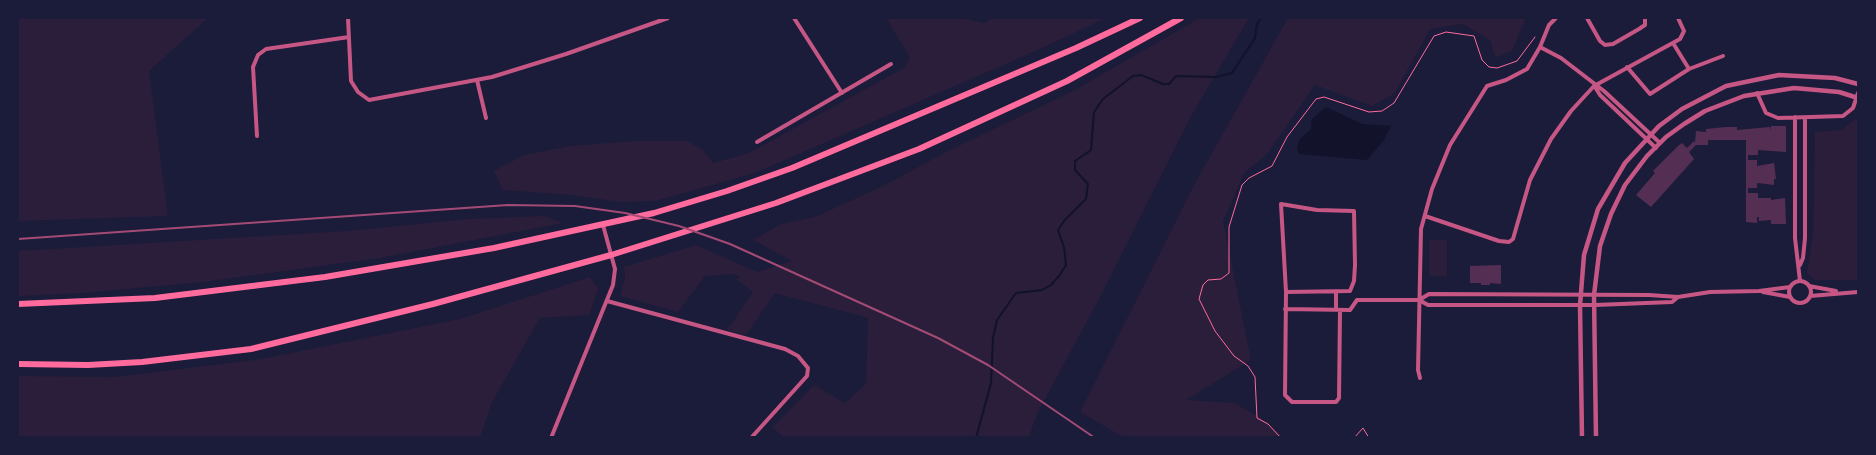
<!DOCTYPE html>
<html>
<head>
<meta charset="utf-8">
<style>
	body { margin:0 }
	#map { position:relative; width:1876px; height:455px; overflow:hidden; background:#1b1b3a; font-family:"Roboto Condensed",sans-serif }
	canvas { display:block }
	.frame { position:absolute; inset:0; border:19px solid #1b1b3a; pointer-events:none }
</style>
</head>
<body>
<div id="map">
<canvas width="1876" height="455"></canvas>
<div class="frame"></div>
</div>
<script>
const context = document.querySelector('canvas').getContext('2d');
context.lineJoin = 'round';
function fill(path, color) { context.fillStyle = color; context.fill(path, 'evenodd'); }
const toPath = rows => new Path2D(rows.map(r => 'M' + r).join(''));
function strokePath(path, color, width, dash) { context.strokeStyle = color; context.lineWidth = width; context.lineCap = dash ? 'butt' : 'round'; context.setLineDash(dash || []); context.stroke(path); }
fill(toPath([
	[18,18,208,18,149,71,168,216,18,221],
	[886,18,960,18,984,23,993,18,1106,18,1040,49,755,173,656,201,621,202,571,195,503,190,494,171,524,155,570,146,635,141,687,141,703,150,713,163,749,153,904,68,910,57],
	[1200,18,1249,18,1191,116,1098,301,1037,414,1029,437,783,437,773,427,814,385,845,403,866,384,868,318,775,293,746,335,727,330,753,292,736,279,741,277,733,274,705,276,678,312,620,296,625,278,624,267,696,245,757,272,792,261,753,240,781,224,815,217,885,185,944,153,1071,92],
	[1288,18,1526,18,1512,51,1495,58,1490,40,1463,24,1430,29,1395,93,1372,106,1315,85,1267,154,1245,172,1223,221,1251,360,1186,400,1234,403,1261,418,1284,437,1123,437,1080,412,1194,185],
	[1858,117,1858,280,1815,280,1807,273,1813,234,1815,132,1842,130],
	[544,216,563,223,380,258,203,282,83,293,18,296,18,251,347,231,467,219],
	[1429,240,1447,240,1447,276,1429,276],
	[590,277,598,289,589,315,540,318,491,404,480,437,18,437,18,376,116,377,262,359,460,319]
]), '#2a1e3b');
fill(toPath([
	[1326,107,1362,124,1391,126,1384,140,1367,160,1299,154,1297,147,1300,139,1311,129,1312,119]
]), '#12122b');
strokePath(toPath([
	[976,438,991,383,993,338,997,320,1016,293,1042,290,1051,285,1059,276,1066,265,1064,247,1058,230,1064,221,1086,199,1088,184,1075,170,1075,161,1091,150,1094,112,1103,99,1133,76,1141,75,1163,84,1169,84,1176,76,1216,77,1232,73,1255,38,1257,24,1261,18]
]), '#12122b', 2);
fill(toPath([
	[1771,126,1786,126,1786,152,1758,150,1758,155,1748,155,1748,160,1757,160,1757,166,1774,163,1776,179,1774,179,1774,185,1757,183,1757,188,1748,188,1748,193,1758,193,1758,198,1771,198,1771,200,1785,198,1786,224,1771,224,1771,220,1759,221,1759,217,1757,217,1757,223,1746,222,1746,140,1708,140,1708,145,1696,145,1689,152,1694,159,1651,207,1636,195,1655,173,1653,171,1678,146,1682,143,1687,148,1694,141,1695,143,1696,131,1706,132,1706,129,1726,127,1737,127,1737,130,1770,127,1771,130],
	[1501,265,1501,284,1490,283,1490,285,1481,285,1481,283,1470,283,1470,266]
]), '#542f53');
strokePath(toPath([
	[1281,438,1268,424,1257,418,1255,377,1248,366,1234,356,1215,331,1199,299,1203,285,1208,280,1221,279,1229,273,1229,227,1242,185,1249,178,1272,166,1287,137,1316,99,1324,97,1369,112,1382,111,1394,103,1434,36,1446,32,1474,36,1482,60,1489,67,1497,68,1517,61,1535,37],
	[1354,438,1363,428,1369,438]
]), '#ff6b9d', 1);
strokePath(toPath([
	[348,18,351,81,358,92,369,100,492,77,566,54,668,18],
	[794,18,842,93],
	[1587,18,1600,41,1605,45,1613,44,1639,29,1645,25,1645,18],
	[1673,43,1689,69],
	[1540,47,1561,58,1604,91,1660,143],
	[1627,67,1650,94,1689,69,1723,56],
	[477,80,486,118],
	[1595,87,1600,95,1656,148],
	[1757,93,1766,113,1778,118,1843,116,1853,108,1858,93],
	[1795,117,1795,238,1800,281],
	[257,136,253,67,258,55,266,49,349,37],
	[757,142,891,64],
	[1425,216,1499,241,1509,242,1513,239,1530,180,1551,139,1571,111,1594,86,1680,39,1684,31,1678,18],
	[1800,265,1803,258,1805,238,1805,118],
	'1789 292a11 11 0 1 1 22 0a11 11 0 1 1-22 0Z',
	[1809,286,1836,291],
	[1336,291,1336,310],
	[1286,292,1350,291],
	[1763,292,1790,297],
	[1810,296,1858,292],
	[1357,300,1419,300,1428,305,1595,305,1672,302,1678,297],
	[1419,300,1429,294,1649,295,1678,297,1710,292,1759,291,1790,287],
	[607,301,785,349,798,356,808,368,807,376,751,438],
	[1285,309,1350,310,1357,300],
	[1340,310,1339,398,1336,402,1292,402,1285,395,1286,292,1281,204,1317,210,1354,211,1355,265,1354,281,1350,291],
	[1420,378,1418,370,1421,229,1432,189,1450,145,1487,86,1506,80,1527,69,1540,47,1549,25,1556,18],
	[551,438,613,285,615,269,603,225]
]), '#c65784', 4);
strokePath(toPath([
	[1582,438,1580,305,1584,255,1598,209,1625,163,1659,126,1682,109,1726,86,1779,75,1835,78,1858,84],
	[1596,438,1594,295,1600,246,1611,214,1625,185,1647,156,1666,137,1684,124,1705,111,1744,96,1794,88,1839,92,1858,98]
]), '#c65784', 4.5);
strokePath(toPath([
	[18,304,155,298,325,277,494,248,654,213,727,191,792,168,1076,48,1140,18],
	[18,364,88,365,142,362,251,349,433,304,611,255,776,203,919,149,1067,81,1181,18]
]), '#ff6b9d', 6);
strokePath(toPath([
	[18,239,508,205,575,206,625,213,679,226,730,244,938,338,988,365,1095,438]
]), '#a44b75', 2);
</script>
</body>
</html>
